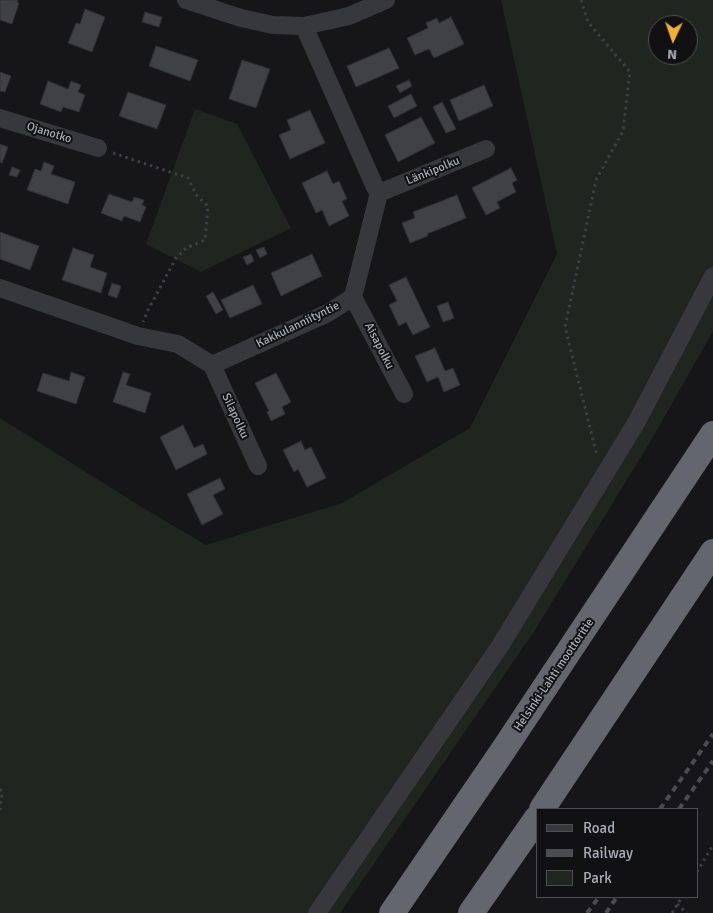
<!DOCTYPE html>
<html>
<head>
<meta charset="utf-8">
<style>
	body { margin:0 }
	#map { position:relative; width:713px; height:913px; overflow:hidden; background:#161618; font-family:Signika,sans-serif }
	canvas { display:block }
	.legend { position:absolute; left:536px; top:808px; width:162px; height:90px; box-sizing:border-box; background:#111113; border:1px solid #4d4f55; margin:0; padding:6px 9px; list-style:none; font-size:15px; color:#a8adb8 }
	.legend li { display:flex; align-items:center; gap:10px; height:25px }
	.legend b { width:25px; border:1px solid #4d4f55 }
	.north { position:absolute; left:648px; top:15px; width:50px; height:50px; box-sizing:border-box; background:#111113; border:1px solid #4d4f55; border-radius:50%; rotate:183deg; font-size:14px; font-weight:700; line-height:20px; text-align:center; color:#a8adb8 }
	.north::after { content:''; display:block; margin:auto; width:18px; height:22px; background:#f2b134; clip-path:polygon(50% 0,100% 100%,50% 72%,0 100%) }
</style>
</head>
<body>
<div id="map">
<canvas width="713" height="913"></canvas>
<ul class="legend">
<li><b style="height:6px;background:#37383d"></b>Road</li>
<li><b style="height:6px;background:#4a4c52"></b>Railway</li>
<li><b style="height:14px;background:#1e261f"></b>Park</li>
</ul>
<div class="north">N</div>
</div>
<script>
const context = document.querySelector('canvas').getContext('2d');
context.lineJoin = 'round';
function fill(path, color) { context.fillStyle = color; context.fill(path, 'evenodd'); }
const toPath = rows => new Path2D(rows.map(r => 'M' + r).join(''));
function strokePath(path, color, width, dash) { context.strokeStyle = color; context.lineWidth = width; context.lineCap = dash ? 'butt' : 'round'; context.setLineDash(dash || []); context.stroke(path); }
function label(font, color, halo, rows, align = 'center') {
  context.font = font + ' Signika,sans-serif'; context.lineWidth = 4; context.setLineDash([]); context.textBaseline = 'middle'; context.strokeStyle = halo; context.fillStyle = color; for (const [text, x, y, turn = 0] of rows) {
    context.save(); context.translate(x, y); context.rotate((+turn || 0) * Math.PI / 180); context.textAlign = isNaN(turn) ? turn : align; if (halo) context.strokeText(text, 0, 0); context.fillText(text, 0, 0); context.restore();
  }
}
fill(toPath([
	[501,0,713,0,713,331,652,439,535,630,340,913,0,913,0,418,140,506,206,545,342,503,470,428,557,254],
	[658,25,688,25,688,55,658,55],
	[195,109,237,124,291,228,201,272,146,244]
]), '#1e261f');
const building = toPath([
	[0,0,18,0,17,2,19,3,12,24,0,20,0,0],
	[85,9,105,17,92,52,68,43,76,23,80,24,85,9],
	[145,12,162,17,159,27,142,22,145,12],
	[451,17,464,44,434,58,429,49,415,55,407,38,428,28,426,23,437,18,439,23,451,17],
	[156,46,198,60,190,81,149,66,156,46],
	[389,48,399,68,356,87,347,66,389,48],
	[242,60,270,69,256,108,229,99,242,60],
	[0,72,11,76,5,92,0,91,0,72],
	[409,80,412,86,400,93,396,86,409,80],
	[48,81,68,89,71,81,81,85,78,92,85,95,79,112,63,107,61,112,40,104,48,81],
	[484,85,493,106,459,121,450,100,484,85],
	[128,92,166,105,157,129,119,116,128,92],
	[411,94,417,106,394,118,388,106,411,94],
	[442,102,456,129,446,133,433,107,442,102],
	[310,110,325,143,290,159,279,135,291,130,287,120,310,110],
	[421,117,435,143,398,162,385,135,421,117],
	[0,144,8,147,2,163,0,162,0,144],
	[44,162,54,166,51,174,75,182,68,204,27,190,35,169,41,171,44,162],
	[12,167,20,170,17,177,9,175,12,167],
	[511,168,517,180,512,183,516,192,497,202,500,208,486,215,472,188,511,168],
	[327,171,333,184,339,181,347,199,342,201,349,216,329,226,322,210,316,213,302,183,327,171],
	[109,194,132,202,134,197,144,200,142,205,146,207,140,222,124,216,122,221,101,213,109,194],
	[457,195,466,218,427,234,428,236,410,243,402,223,415,218,413,212,457,195],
	[0,232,39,246,30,270,0,259,0,232],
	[264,247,267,254,260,258,256,250,264,247],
	[73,248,94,255,90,267,107,273,101,293,62,280,73,248],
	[251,254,254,261,247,265,243,257,251,254],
	[312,254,322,276,281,296,271,273,312,254],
	[406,277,430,327,413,335,406,322,399,326,389,305,397,301,389,285,406,277],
	[112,283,121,286,117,298,108,295,112,283],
	[253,285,262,304,230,318,221,300,253,285],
	[213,292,223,310,216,314,206,296,213,292],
	[448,302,454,318,443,322,437,306,448,302],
	[435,348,445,371,453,368,460,385,444,392,438,377,427,382,415,356,435,348],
	[71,372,85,377,76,404,37,391,43,373,69,381,71,372],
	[123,372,130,374,126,385,151,393,145,413,113,402,123,372],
	[276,373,291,402,282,407,285,414,271,421,267,412,269,411,255,383,276,373],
	[183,425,194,448,203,444,207,454,176,470,160,437,183,425],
	[301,441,305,450,311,447,326,478,307,487,298,469,294,472,283,450,301,441],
	[220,478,225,489,213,495,223,514,202,525,187,494,220,478]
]);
fill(building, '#404145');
strokePath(building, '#303034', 1);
strokePath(toPath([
	[581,0,588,22,630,72,623,131,596,180,565,327,597,456],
	[113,153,188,178,197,196,208,206,205,240,186,248,176,258,148,310,143,322],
	[0,789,2,792,0,811],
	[697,872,713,845],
	[677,904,687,913],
	[672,913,682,897]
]), '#3d3f44', 3, [2.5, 4]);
strokePath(toPath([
	[186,0,241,18,273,25,304,26,349,16,386,0],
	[0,118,98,148],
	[379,193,486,149],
	[0,288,138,336,178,344,212,365,328,313,353,297,379,193,375,187,304,26],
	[353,297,404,394],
	[212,365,258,466],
	[317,913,500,646,636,423,713,276]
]), '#37383d', 18);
strokePath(toPath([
	[542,809,713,552],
	[392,913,504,749,713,434],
	[471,913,537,818]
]), '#63666e', 26);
strokePath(toPath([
	[660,809,713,734],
	[679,809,713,761],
	[587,913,599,897],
	[606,913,617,897]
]), '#4a4c52', 4, [6, 5]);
label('12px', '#a8adb8', '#111113', [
	["Ojanotko",49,133,17],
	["Länkipolku",433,171,-22],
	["Kakkulanniityntie",298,325,-26],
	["Aisapolku",379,346,63],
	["Silapolku",235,416,65],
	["Helsinki-Lahti moottoritie",554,675,-56]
]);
</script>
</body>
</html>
